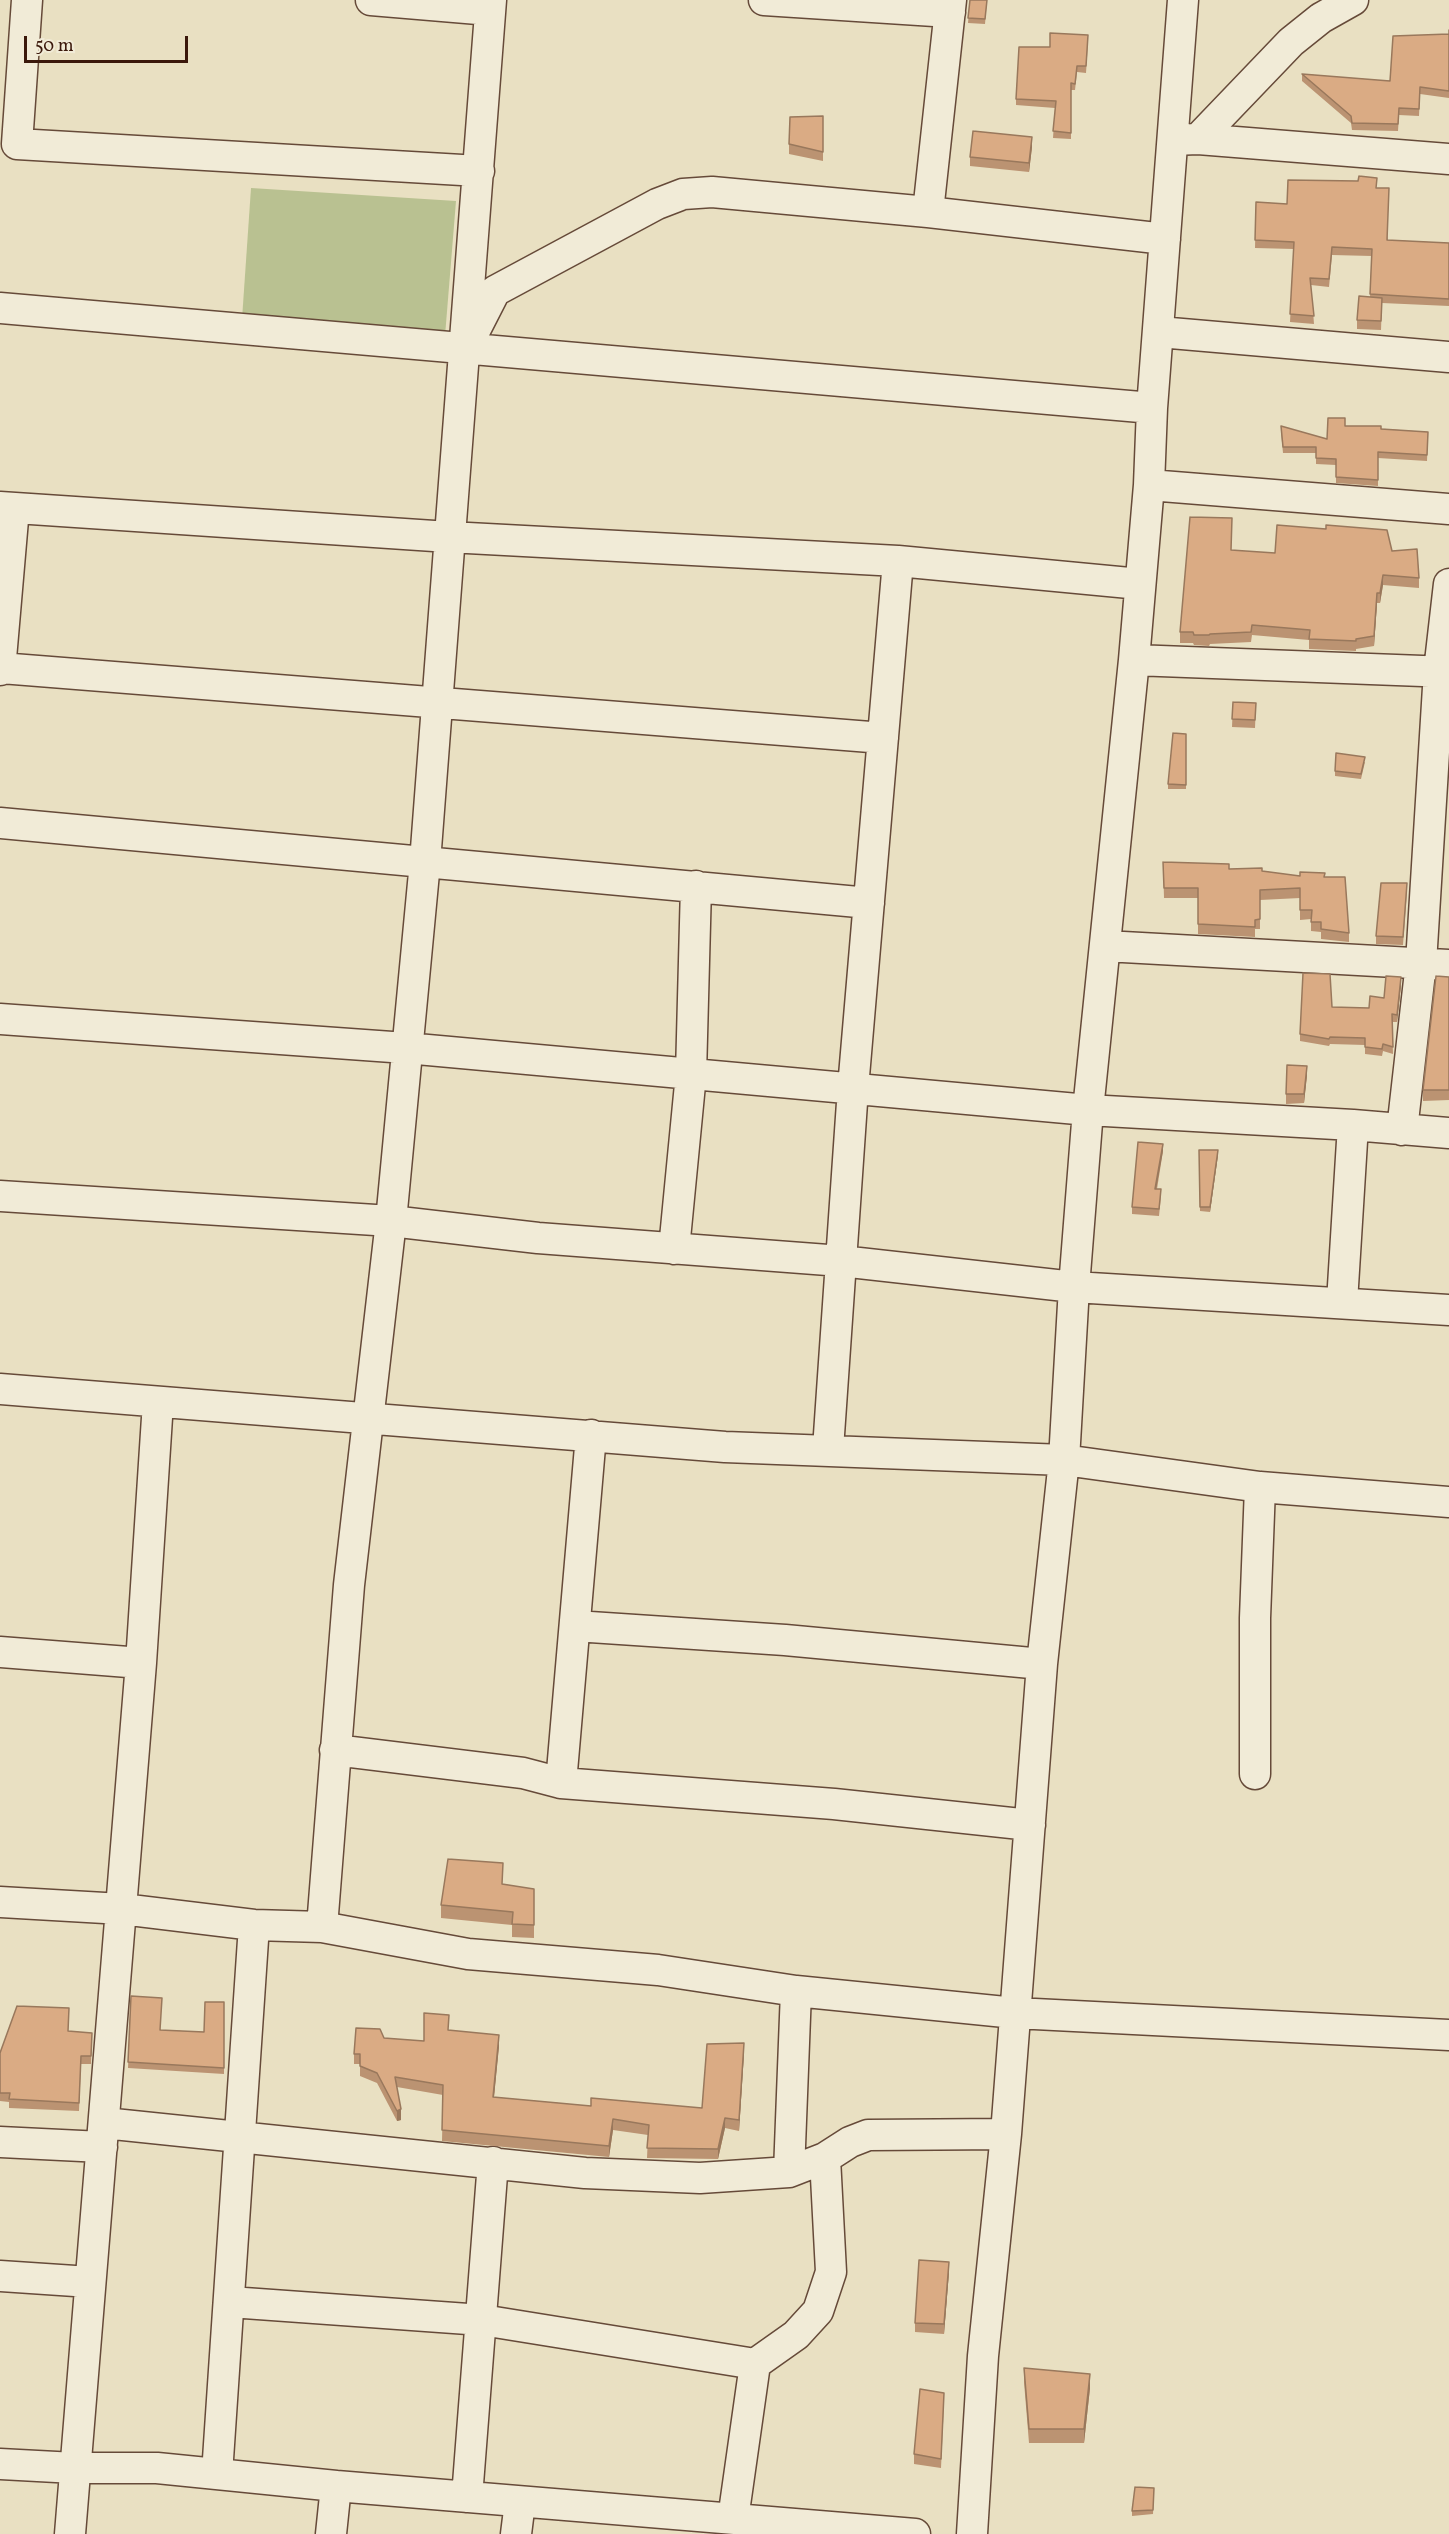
<!DOCTYPE html>
<html>
<head>
<meta charset="utf-8">
<style>
	body { margin:0 }
	#map { position:relative; width:1449px; height:2534px; overflow:hidden; background:#e9e0c2; font-family:Vollkorn,serif }
	canvas { display:block }
	.scale { position:absolute; left:24px; top:36px; width:164px; height:27px; box-sizing:border-box; border:3px solid #3b180b; border-top:0; padding-left:8px; font-size:18px; line-height:21px; white-space:nowrap; color:#3b180b; -webkit-text-stroke:4px #f1ebd7; paint-order:stroke }
</style>
</head>
<body>
<div id="map">
<canvas width="1449" height="2534"></canvas>
<div class="scale">50 m</div>
</div>
<script>
const context = document.querySelector('canvas').getContext('2d');
context.lineJoin = 'round';
function fill(path, color) { context.fillStyle = color; context.fill(path, 'evenodd'); }
const toPath = rows => new Path2D(rows.map(r => 'M' + r).join(''));
function strokePath(path, color, width, dash) { context.strokeStyle = color; context.lineWidth = width; context.lineCap = dash ? 'butt' : 'round'; context.setLineDash(dash || []); context.stroke(path); }
fill(toPath([
	[251,188,456,201,445,336,242,319]
]), '#b9c191');
const minor = toPath([
	[27,0,17,144,479,171],
	[371,0,490,10],
	[764,0,950,12],
	[1198,139,1291,42,1321,18,1353,0],
	[1173,140,1198,139,1449,159],
	[928,212,951,0],
	[0,308,1152,408],
	[1159,332,1449,357],
	[472,336,495,291,657,204,683,194,712,192,928,212,1165,239],
	[1149,485,1449,509],
	[0,507,449,537,898,561,1140,584],
	[1134,660,1449,672],
	[0,668,883,738],
	[0,670,14,508],
	[0,823,869,903],
	[1105,946,1449,965],
	[0,1019,406,1048,1088,1110,1353,1125,1449,1133],
	[1402,1130,1421,963,1439,671,1449,584],
	[0,1196,391,1221,538,1238,841,1261,1074,1287,1449,1310],
	[674,1249,691,1074,696,886],
	[1342,1302,1353,1125],
	[0,1389,725,1447,1064,1460,1260,1487,1449,1502],
	[828,1449,853,1088,898,561],
	[575,1626,785,1640,1042,1664],
	[0,1652,141,1663],
	[335,1750,523,1773,561,1783,834,1804,1030,1825],
	[1255,1774,1255,1618,1260,1487],
	[561,1783,591,1435],
	[0,1902,122,1909,254,1925,322,1927,468,1954,658,1970,796,1991,1015,2013,1449,2035],
	[322,1927,349,1585,391,1221,425,862,491,0],
	[104,2123,585,2173,700,2178,789,2172,825,2158,850,2142,868,2135,1006,2134],
	[0,2142,102,2147],
	[789,2172,796,1991],
	[0,2276,90,2282],
	[230,2302,482,2320,755,2364,796,2335,818,2311,831,2272,825,2158],
	[0,2464,75,2468,157,2468,336,2486,915,2534],
	[217,2474,254,1925],
	[467,2497,493,2162],
	[733,2519,755,2364],
	[70,2534,141,1663,158,1402],
	[331,2534,336,2486],
	[516,2534,520,2502],
	[972,2534,983,2356,1006,2134,1042,1664,1064,1460,1074,1287,1088,1110,1134,660,1149,485,1152,408,1183,0]
]);
strokePath(minor, '#664a39', 33);
strokePath(minor, '#f1ebd7', 30);
fill(toPath([
	[970,0,987,0,985,24,968,23],
	[1449,30,1449,98,1420,94,1419,116,1399,115,1398,131,1352,130,1351,123,1302,81,1302,74,1390,81,1449,34],
	[1088,42,1086,73,1077,72,1075,90,1071,90,1071,139,1053,138,1055,108,1016,105,1016,99],
	[823,116,823,161,789,154,789,144],
	[1032,147,1029,172,970,166,970,157],
	[1377,188,1388,240,1449,243,1449,306,1382,303,1381,330,1357,329,1357,320,1370,297,1372,256,1332,255,1329,287,1311,285,1314,324,1290,322,1294,249,1255,248,1256,202,1287,204],
	[1345,426,1428,432,1427,461,1378,458,1378,486,1336,483,1336,465,1316,464,1316,453,1283,453,1281,432,1327,439],
	[1392,551,1419,578,1419,588,1383,585,1380,603,1377,603,1374,646,1356,649,1356,651,1309,649,1309,640,1252,635,1251,642,1210,644,1209,646,1194,645,1193,643,1180,643,1180,632,1275,553],
	[1233,702,1256,703,1255,728,1232,727],
	[1186,734,1186,789,1168,789,1168,784],
	[1365,762,1361,779,1335,776,1335,771],
	[1163,862,1229,869,1262,871,1300,876,1325,877,1349,933,1349,942,1321,939,1321,932,1311,931,1311,919,1300,920,1300,898,1260,900,1260,929,1255,929,1255,937,1198,934,1198,898,1164,898],
	[1407,891,1403,945,1376,944,1376,936],
	[1449,977,1449,1100,1423,1101,1423,1090],
	[1401,985,1397,1022,1392,1022,1393,1054,1383,1051,1382,1056,1365,1054,1365,1045,1330,1044,1329,1046,1300,1041,1300,1034,1332,1007,1369,1008,1384,998],
	[1307,1075,1304,1103,1286,1104,1286,1094],
	[1199,1150,1218,1155,1210,1212,1200,1211],
	[1163,1151,1157,1189,1161,1196,1159,1216,1132,1214,1132,1207],
	[502,1884,534,1889,534,1938,512,1937,512,1925,441,1918,441,1905],
	[131,1996,161,2030,204,2032,224,2002,224,2074,128,2068],
	[69,2017,68,2031,92,2033,91,2064,81,2064,79,2111,9,2108,9,2102,0,2101,0,2053],
	[449,2030,499,2046,494,2097,591,2106,702,2108,744,2053,739,2131,725,2128,718,2159,647,2158,648,2135,613,2130,609,2157,442,2141,443,2095,397,2087,401,2120,397,2121,377,2083,360,2076,360,2064,354,2064,354,2054,384,2038,424,2041],
	[949,2272,944,2334,915,2332,915,2323],
	[1024,2368,1090,2388,1084,2443,1029,2443,1024,2382],
	[944,2403,941,2468,914,2464,914,2454],
	[1154,2488,1153,2514,1132,2516,1132,2511]
]), '#bb9372');
fill(toPath([
	[1032,137,1032,147,1029,172,1029,163],
	[1383,575,1383,585,1380,603,1380,593],
	[1377,593,1377,603,1374,646,1374,636],
	[1401,977,1401,985,1397,1022,1397,1015],
	[1307,1066,1307,1075,1304,1103,1304,1094],
	[1163,1144,1163,1151,1155,1195,1155,1189],
	[1218,1150,1218,1155,1210,1212,1210,1207],
	[499,2035,499,2046,493,2107,493,2097],
	[744,2043,744,2053,739,2131,739,2120],
	[401,2109,401,2120,397,2121,397,2111],
	[725,2118,725,2128,718,2159,718,2149],
	[613,2119,613,2130,609,2157,609,2146],
	[949,2262,949,2272,944,2334,944,2324],
	[1090,2374,1090,2388,1084,2443,1084,2429]
]), '#99785c');
const building = toPath([
	[970,0,987,0,985,19,968,18,970,0],
	[1449,30,1449,91,1420,87,1419,109,1399,108,1398,124,1352,123,1351,116,1302,74,1390,81,1393,36,1449,34,1449,30],
	[1050,33,1088,35,1086,66,1077,66,1075,84,1071,83,1071,133,1053,131,1056,101,1016,99,1019,47,1050,47,1050,33],
	[823,116,823,152,789,144,790,117,823,116],
	[973,131,1032,137,1029,163,970,157,973,131],
	[1359,176,1377,178,1376,188,1389,188,1387,240,1449,243,1449,299,1370,294,1372,249,1332,247,1329,279,1310,278,1314,316,1290,314,1294,242,1255,240,1256,202,1287,204,1288,180,1358,181,1359,176],
	[1359,296,1382,298,1381,321,1357,320,1359,296],
	[1328,418,1345,418,1345,426,1381,426,1381,429,1428,432,1427,455,1378,452,1378,480,1336,477,1336,459,1316,458,1316,447,1283,447,1281,426,1327,439,1328,418],
	[1190,517,1232,518,1231,550,1275,553,1277,525,1326,529,1326,525,1387,530,1392,551,1417,549,1419,578,1383,575,1380,593,1377,593,1374,636,1356,639,1356,641,1309,639,1310,630,1252,625,1251,632,1210,634,1209,635,1194,635,1193,632,1180,632,1190,517],
	[1233,702,1256,703,1255,720,1232,719,1233,702],
	[1173,733,1186,734,1186,785,1168,784,1173,733],
	[1336,753,1365,757,1361,774,1335,771,1336,753],
	[1163,862,1229,864,1229,869,1262,868,1262,871,1300,876,1300,872,1325,873,1324,877,1345,877,1349,933,1321,929,1321,922,1311,922,1312,910,1300,910,1300,888,1260,890,1260,919,1255,920,1255,927,1198,924,1198,888,1164,888,1163,862],
	[1381,883,1407,883,1403,937,1376,936,1381,883],
	[1303,973,1330,974,1332,1007,1369,1008,1370,996,1384,998,1386,976,1401,977,1397,1015,1392,1014,1393,1047,1383,1044,1382,1049,1365,1047,1365,1038,1330,1037,1329,1039,1300,1034,1303,973],
	[1436,976,1449,977,1449,1090,1423,1090,1436,976],
	[1287,1065,1307,1066,1304,1094,1286,1094,1287,1065],
	[1138,1142,1163,1144,1155,1189,1161,1189,1159,1209,1132,1207,1138,1142],
	[1199,1150,1218,1150,1210,1207,1200,1207,1199,1150],
	[448,1859,503,1863,502,1884,534,1889,534,1925,512,1924,513,1912,441,1905,448,1859],
	[131,1996,162,1998,160,2030,204,2032,205,2002,224,2002,224,2068,128,2062,131,1996],
	[17,2006,69,2008,68,2031,92,2033,91,2056,81,2056,79,2103,9,2099,10,2093,0,2093,0,2053,17,2006],
	[424,2013,449,2015,448,2030,499,2035,493,2097,591,2106,591,2098,702,2108,707,2044,744,2043,739,2120,725,2118,718,2149,647,2148,649,2125,613,2119,609,2146,442,2130,443,2085,395,2077,401,2109,397,2111,377,2073,360,2066,360,2054,354,2054,356,2028,380,2029,384,2038,424,2041,424,2013],
	[919,2260,949,2262,944,2324,915,2323,919,2260],
	[1024,2368,1090,2374,1084,2429,1029,2429,1024,2368],
	[920,2389,944,2393,941,2459,914,2454,920,2389],
	[1135,2487,1154,2488,1153,2510,1132,2511,1135,2487]
]);
fill(building, '#daab84');
strokePath(building, '#99785c', 1.5);
</script>
</body>
</html>
